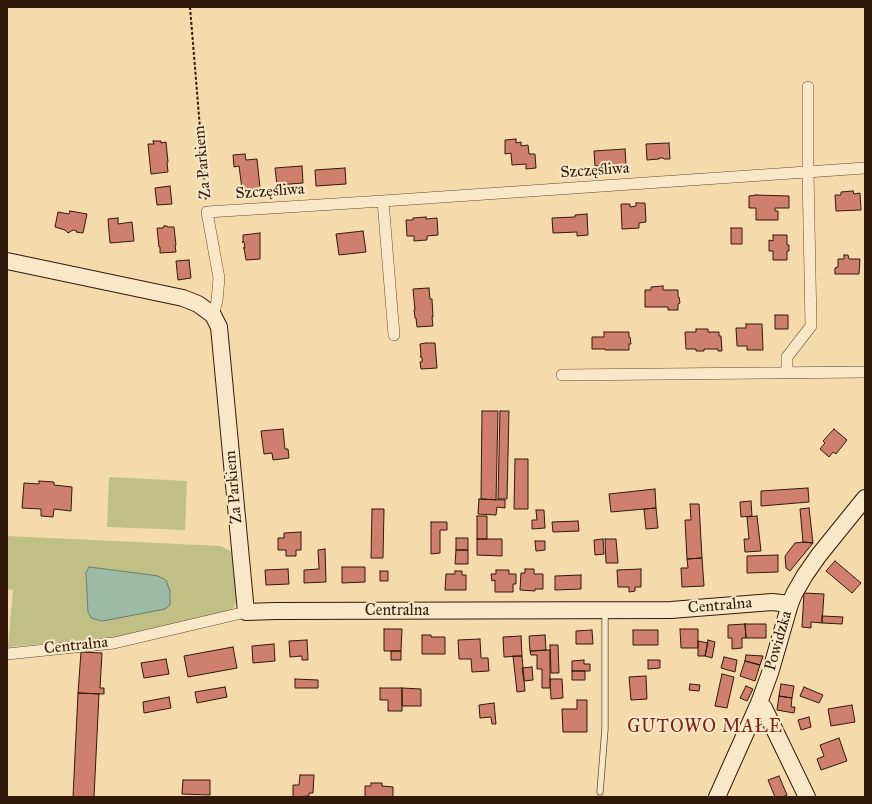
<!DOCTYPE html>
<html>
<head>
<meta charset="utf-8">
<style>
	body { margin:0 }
	#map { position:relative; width:872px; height:804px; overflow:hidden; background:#f5dbab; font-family:"IM FELL Great Primer",serif }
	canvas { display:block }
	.frame { position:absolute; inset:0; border:8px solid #32190b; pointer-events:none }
</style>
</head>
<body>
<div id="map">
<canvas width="872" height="804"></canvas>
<div class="frame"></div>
</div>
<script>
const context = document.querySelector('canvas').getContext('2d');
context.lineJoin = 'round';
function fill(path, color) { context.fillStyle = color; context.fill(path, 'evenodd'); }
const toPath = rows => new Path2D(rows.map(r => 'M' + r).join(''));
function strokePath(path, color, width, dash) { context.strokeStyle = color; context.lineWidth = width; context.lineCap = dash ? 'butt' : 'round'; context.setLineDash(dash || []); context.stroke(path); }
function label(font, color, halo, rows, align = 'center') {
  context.font = font + ' "IM FELL Great Primer",serif'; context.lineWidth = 4; context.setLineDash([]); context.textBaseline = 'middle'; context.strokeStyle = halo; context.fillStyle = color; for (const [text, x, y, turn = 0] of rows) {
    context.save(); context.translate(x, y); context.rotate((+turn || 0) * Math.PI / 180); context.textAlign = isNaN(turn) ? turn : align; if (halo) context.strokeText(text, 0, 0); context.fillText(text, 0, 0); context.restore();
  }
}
fill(toPath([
	[109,477,187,481,185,530,107,527],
	[7,536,221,546,232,552,238,596,234,608,223,613,117,637,8,647,13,590,7,589]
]), '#c0bf86');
const water = toPath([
	[89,567,144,574,158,576,166,580,170,591,170,605,165,609,113,619,102,621,91,618,88,612,86,573,89,567]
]);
fill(water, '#9cbba7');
strokePath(water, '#727a69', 1);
const building = toPath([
	[516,139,516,143,521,142,521,146,528,145,529,154,535,154,536,168,526,169,526,164,512,165,511,153,505,154,505,140,516,139],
	[153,141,161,141,161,143,166,142,168,162,167,162,168,172,151,174,148,144,154,144,153,141],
	[669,143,670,159,664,159,663,158,659,158,659,159,647,160,646,144,669,143],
	[625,149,626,165,595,166,594,151,625,149],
	[245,154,246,160,257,159,260,188,248,190,247,189,242,189,239,166,234,167,233,155,245,154],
	[302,166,303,183,277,185,275,168,302,166],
	[345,168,346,184,316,186,315,170,345,168],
	[170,186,172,204,157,205,155,188,170,186],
	[853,191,854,194,860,193,861,210,836,211,835,195,841,195,841,192,853,191],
	[756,195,789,196,789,208,775,208,775,211,778,211,778,220,756,220,756,208,749,208,749,196,756,195],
	[636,203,645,203,646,222,639,223,639,228,622,229,621,204,630,204,630,207,636,206,636,203],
	[70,211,87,214,83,233,76,232,77,231,73,230,68,233,65,230,55,227,58,212,69,214,70,211],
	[587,214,588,235,577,236,577,232,553,233,552,218,575,217,575,215,587,214],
	[426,217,426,219,437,218,438,235,427,236,427,240,414,241,414,236,407,236,406,220,413,220,413,218,426,217],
	[118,218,118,224,132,222,134,241,110,243,108,219,118,218],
	[164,226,167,226,168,227,174,227,176,245,175,245,176,252,160,253,160,247,159,247,157,228,163,228,164,226],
	[731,228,742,228,742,244,731,244,731,228],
	[363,231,366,252,339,255,336,234,363,231],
	[260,233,260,259,246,260,244,248,243,248,245,248,244,242,242,242,243,242,243,235,260,233],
	[773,235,787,235,787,245,789,245,789,251,787,251,787,260,773,260,773,251,769,251,769,240,773,241,773,235],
	[844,255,848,255,849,259,860,259,859,274,835,274,835,268,838,267,838,259,844,259,844,255],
	[189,260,191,278,178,280,176,261,189,260],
	[663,286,663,290,678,290,678,297,679,297,680,303,678,304,678,310,668,310,668,307,645,307,645,290,651,290,651,287,663,286],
	[429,288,430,299,432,299,433,317,432,317,433,326,417,327,416,318,415,318,414,310,415,310,413,289,429,288],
	[775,315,788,315,788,329,775,329,775,315],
	[746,324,762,324,763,350,747,350,747,346,737,346,736,328,746,328,746,324],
	[696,329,708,329,708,332,719,332,719,336,721,336,722,351,718,351,718,349,704,349,704,351,696,351,696,349,686,349,685,332,696,332,696,329],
	[604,332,629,332,629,337,630,337,631,344,629,344,629,350,605,350,605,349,592,349,592,337,604,337,604,332],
	[426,343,435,343,437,368,421,369,420,362,422,362,422,357,420,357,421,355,420,344,426,343],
	[482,411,498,411,496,500,481,499,482,411],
	[500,411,509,411,507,499,498,499,500,411],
	[283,429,285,449,288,449,289,458,273,460,272,453,264,454,261,431,283,429],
	[834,429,847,440,836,454,833,452,829,457,820,449,825,443,823,441,834,429],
	[515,459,528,459,528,509,514,509,515,459],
	[39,481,54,482,54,485,72,487,71,511,54,509,53,517,41,516,41,509,22,508,24,483,39,484,39,481],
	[808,488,809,502,761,506,761,491,808,488],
	[655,489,656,508,611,512,609,494,655,489],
	[479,499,505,500,505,508,497,507,496,515,478,514,479,499],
	[751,501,752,516,741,517,740,502,751,501],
	[690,504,699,504,702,558,687,559,685,520,691,520,690,504],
	[656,508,658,528,646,529,644,509,656,508],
	[809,508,813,543,803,542,800,509,809,508],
	[372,509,384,509,383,558,371,558,372,509],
	[536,510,544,510,545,528,532,529,532,520,537,520,536,510],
	[477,516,487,516,487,539,477,539,477,516],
	[757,516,761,551,745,552,744,539,749,539,747,517,757,516],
	[578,521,579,531,553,532,552,522,578,521],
	[431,522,447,522,447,530,440,530,440,553,431,554,431,522],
	[301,532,301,550,296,550,296,556,286,556,286,550,278,550,278,538,284,538,284,533,301,532],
	[456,538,468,538,468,550,456,550,456,538],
	[477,539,502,539,502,556,477,555,477,539],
	[603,539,604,554,595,555,594,540,603,539],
	[605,539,616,539,618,563,606,563,605,539],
	[535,541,545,541,545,550,536,551,535,541],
	[803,542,813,543,790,571,786,568,785,556,795,543,803,542],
	[325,549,326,582,304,583,304,570,319,569,318,550,325,549],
	[456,550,468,550,468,564,455,564,456,550],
	[778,555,778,572,747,573,747,556,778,555],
	[702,558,704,586,682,587,681,568,688,568,687,559,702,558],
	[835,561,861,583,852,593,826,571,835,561],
	[342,567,365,567,365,582,342,583,342,567],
	[288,569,289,584,266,585,265,570,288,569],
	[525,569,534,569,534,574,543,574,543,589,535,589,535,591,520,590,521,573,525,573,525,569],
	[641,569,641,587,635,587,635,591,629,592,629,587,618,587,617,570,641,569],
	[496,570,509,570,509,574,516,574,516,584,513,584,513,592,495,592,495,580,492,581,491,574,496,574,496,570],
	[380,571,388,571,388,581,380,581,380,571],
	[455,571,462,571,462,575,466,575,466,590,445,590,446,574,455,574,455,571],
	[581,575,581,589,555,590,555,576,581,575],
	[804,593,824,594,822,623,811,622,811,628,802,627,804,593],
	[822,616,843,617,842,624,822,623,822,616],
	[745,624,766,624,766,638,746,638,745,624],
	[745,624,746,638,742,638,742,648,732,649,732,638,728,638,728,625,745,624],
	[384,629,402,629,401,651,384,651,384,629],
	[680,629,698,629,698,648,681,648,680,629],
	[592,630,593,644,576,644,576,631,592,630],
	[633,630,658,630,658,645,633,645,633,630],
	[422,635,431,635,431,637,445,637,445,654,422,654,422,635],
	[545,635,546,650,530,651,529,636,545,635],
	[521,636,522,656,504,657,503,637,521,636],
	[480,639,481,658,488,658,489,671,472,672,471,659,459,659,458,640,480,639],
	[307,640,308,660,302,660,302,656,290,657,289,641,307,640],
	[708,640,715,642,712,658,705,656,708,640],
	[698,641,708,643,705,656,698,656,698,641],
	[274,644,275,661,253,663,252,646,274,644],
	[550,645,558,645,559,673,551,673,550,645],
	[233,647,237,668,188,677,184,656,233,647],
	[550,650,550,688,542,688,542,669,537,669,537,655,531,655,530,651,550,650],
	[391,651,401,651,401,660,391,660,391,651],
	[81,652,102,653,100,688,104,688,104,694,78,693,81,652],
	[746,655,763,656,760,665,745,661,746,655],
	[513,656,522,656,525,691,517,692,513,656],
	[724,657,737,660,735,672,721,668,724,657],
	[166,659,169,674,144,678,141,663,166,659],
	[584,660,584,664,590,664,590,671,572,671,572,661,584,660],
	[648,660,660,660,660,668,648,669,648,660],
	[745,661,760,665,755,681,740,676,745,661],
	[532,667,533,680,524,681,522,668,532,667],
	[572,671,585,671,585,680,572,680,572,671],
	[722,674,734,677,727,708,715,706,722,674],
	[646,676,647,699,631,700,629,677,646,676],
	[295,679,318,680,318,688,295,688,295,679],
	[550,679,562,679,563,698,551,699,550,679],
	[690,684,700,685,699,691,689,690,690,684],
	[781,684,794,686,792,698,779,696,781,684],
	[746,686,753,689,747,701,740,698,746,686],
	[225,687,227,697,197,703,195,692,225,687],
	[804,687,823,695,819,703,800,696,804,687],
	[380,688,402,688,402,711,388,711,388,700,380,700,380,688],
	[402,688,421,689,421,706,402,706,402,688],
	[78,693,99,694,94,797,73,797,78,693],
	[779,696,792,698,791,707,795,707,794,713,777,710,779,696],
	[169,697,171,708,144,713,143,702,169,697],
	[577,700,587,700,587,732,563,732,562,709,577,709,577,700],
	[494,703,496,724,492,724,491,717,480,718,479,705,494,703],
	[852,705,855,722,831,726,828,709,852,705],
	[809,717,811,727,801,730,798,720,809,717],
	[839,738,847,761,821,770,817,759,824,756,820,745,839,738],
	[300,775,314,775,313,793,309,793,309,796,293,797,293,785,299,785,300,775],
	[779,776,787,795,782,797,775,797,768,780,779,776],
	[183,780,210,780,210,795,182,794,183,780],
	[371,783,382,783,382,786,393,787,393,797,365,797,365,786,371,786,371,783]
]);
fill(building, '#ce806d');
strokePath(building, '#32190b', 1);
const lane = toPath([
	[600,792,605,729,605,611]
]);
const street = toPath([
	[383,201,394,335],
	[213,315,217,301,219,278,207,212,383,201,865,168],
	[787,373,787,357,811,326,808,172,808,87],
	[562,375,865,372],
	[7,654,114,643,246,612]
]);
const secondary = toPath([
	[7,261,183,298,198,304,213,315,219,327,246,612,276,611,671,610,772,602,790,604],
	[759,703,764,708,807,797],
	[717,797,759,703,770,673,790,604,794,594,805,575,819,555,865,498]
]);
strokePath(lane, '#634a33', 7);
strokePath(street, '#634a33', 12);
strokePath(secondary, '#32190b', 18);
strokePath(toPath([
	[190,7,206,201]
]), '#32190b', 2, [3, 2]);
strokePath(lane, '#f8e8c8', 5.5);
strokePath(street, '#f8e8c8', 11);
strokePath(secondary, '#f8e8c8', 16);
label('16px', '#32190b', '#f8e8c8', [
	["Za Parkiem",203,162,-95],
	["Szczęśliwa",595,171,-4],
	["Szczęśliwa",270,192,-4],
	["Za Parkiem",234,487,-95],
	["Centralna",720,606,-5],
	["Centralna",397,611],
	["Powidzka",779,641,-74],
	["Centralna",76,646,-6]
]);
context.letterSpacing = '1px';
label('18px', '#7a1f14', '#f8e8c8', [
	["GUTOWO MAŁE",705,728]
]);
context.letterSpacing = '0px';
</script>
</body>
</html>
